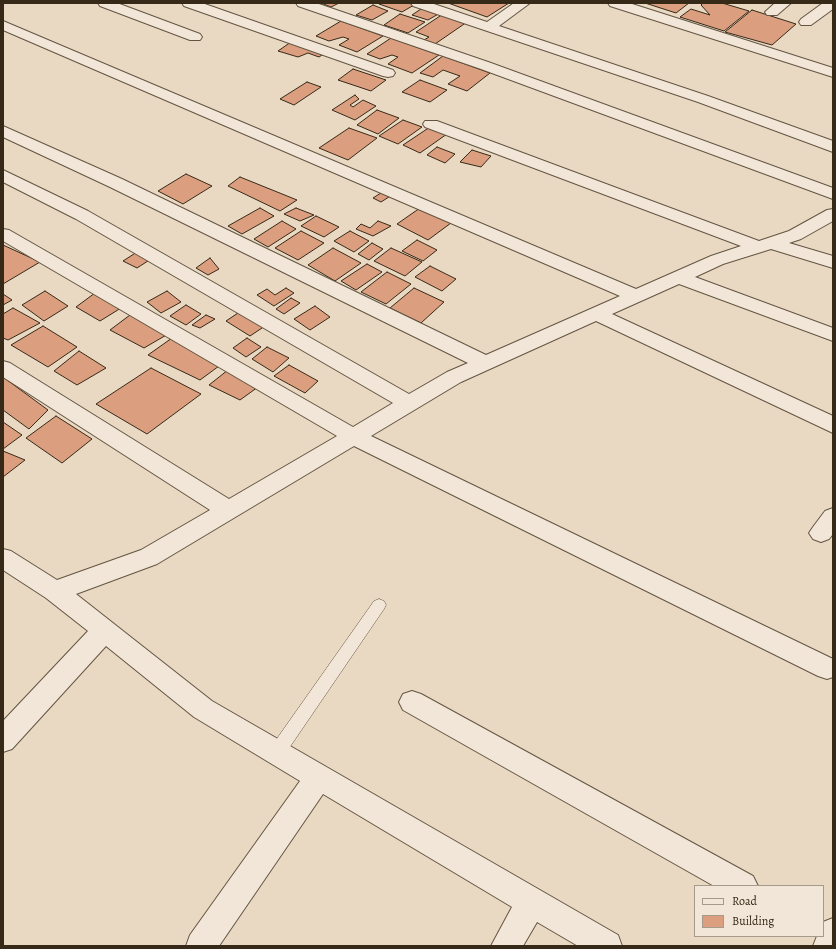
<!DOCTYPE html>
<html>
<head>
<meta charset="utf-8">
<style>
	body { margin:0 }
	#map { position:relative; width:836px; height:949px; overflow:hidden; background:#e9d8c2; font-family:Alegreya,serif }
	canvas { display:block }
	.frame { position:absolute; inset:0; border:4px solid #362917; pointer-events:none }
	.legend { position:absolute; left:694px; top:885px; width:130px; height:52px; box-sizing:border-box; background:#f1e6d7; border:1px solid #a69a8a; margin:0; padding:5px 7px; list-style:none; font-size:12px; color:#362917 }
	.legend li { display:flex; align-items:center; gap:8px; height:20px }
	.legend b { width:20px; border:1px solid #a69a8a }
</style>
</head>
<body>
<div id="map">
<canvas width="836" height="949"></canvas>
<div class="frame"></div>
<ul class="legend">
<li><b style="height:5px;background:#f1e6d7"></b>Road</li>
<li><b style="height:11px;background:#db9f80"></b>Building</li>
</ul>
</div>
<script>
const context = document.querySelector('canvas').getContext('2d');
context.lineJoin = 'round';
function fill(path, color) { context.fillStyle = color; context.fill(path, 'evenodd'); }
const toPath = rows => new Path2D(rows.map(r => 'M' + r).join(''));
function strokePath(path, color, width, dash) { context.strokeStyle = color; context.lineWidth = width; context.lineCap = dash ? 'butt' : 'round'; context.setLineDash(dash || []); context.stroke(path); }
const building = toPath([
	[321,3,339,3,331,7,321,3],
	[381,3,409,3,414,5,402,12,379,4,381,3],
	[448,3,509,3,487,17,448,3],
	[645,3,689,3,676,13,645,3],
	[703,3,722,3,749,11,724,31,680,17,691,9,710,15,701,5,703,3],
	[373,5,388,11,372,20,356,15,373,5],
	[424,7,440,13,428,20,412,15,424,7],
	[752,10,796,24,772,45,725,32,752,10],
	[400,14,425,22,408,33,384,25,400,14],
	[443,14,467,22,435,44,424,40,429,37,416,32,443,14],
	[341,21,383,36,357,52,339,45,349,39,343,37,329,41,316,36,341,21],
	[391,38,439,55,412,73,388,64,398,57,392,55,380,59,367,54,391,38],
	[291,42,325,53,319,57,308,53,298,57,278,51,291,42],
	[443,56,490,73,467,91,448,84,460,76,443,70,433,77,420,73,443,56],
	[353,69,386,80,371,91,338,80,353,69],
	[420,80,447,90,430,102,402,92,420,80],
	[307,82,321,87,294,105,280,99,307,82],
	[355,95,359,99,350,105,353,107,363,100,376,106,355,120,332,110,355,95],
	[377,110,399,118,378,134,357,125,377,110],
	[403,120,422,127,398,144,379,136,403,120],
	[430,127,447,134,420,153,403,145,430,127],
	[349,128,377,138,348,160,319,148,349,128],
	[437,147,455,154,445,163,427,155,437,147],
	[472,150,491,156,481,167,460,162,472,150],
	[186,174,212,186,183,204,158,191,186,174],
	[240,177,297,200,280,211,228,186,240,177],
	[384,191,392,195,381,202,373,198,384,191],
	[260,208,274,216,242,234,228,226,260,208],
	[296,208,314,215,300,221,284,214,296,208],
	[420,208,451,223,428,240,397,224,420,208],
	[316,216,339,227,324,237,301,226,316,216],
	[282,221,296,229,268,247,254,239,282,221],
	[378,221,391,226,373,236,356,229,361,224,370,228,378,221],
	[301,231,324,243,298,260,275,248,301,231],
	[350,231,369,241,354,252,334,241,350,231],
	[417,240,437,250,423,261,402,251,417,240],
	[372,243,383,249,369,260,358,254,372,243],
	[3,245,40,262,3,284,3,245],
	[333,248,361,263,335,281,308,265,333,248],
	[391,248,422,262,405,276,374,261,391,248],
	[137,252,151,259,137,268,123,261,137,252],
	[210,258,219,269,208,275,196,268,210,258],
	[367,264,382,272,356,290,341,281,367,264],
	[430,266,456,279,442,291,415,277,430,266],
	[387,272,411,284,386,304,361,292,387,272],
	[286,288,294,293,274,306,257,295,267,289,275,295,286,288],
	[414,288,444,302,421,323,390,308,414,288],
	[45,291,68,306,44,321,22,305,45,291],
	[167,291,181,302,161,313,147,302,167,291],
	[95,293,121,308,100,321,76,307,95,293],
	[3,294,12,300,3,305,3,294],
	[291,298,300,303,284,314,276,309,291,298],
	[186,305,201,314,186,325,170,316,186,305],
	[315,306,330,317,310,330,294,319,315,306],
	[13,308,40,323,8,340,3,338,3,314,13,308],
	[241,311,265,326,250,336,226,321,241,311],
	[130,315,168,334,144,348,110,330,130,315],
	[206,315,215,319,200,328,192,325,206,315],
	[43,326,77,347,48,367,11,345,43,326],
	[172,338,219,366,200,380,148,355,172,338],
	[247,338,261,347,246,357,233,348,247,338],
	[267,347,289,358,273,372,252,359,267,347],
	[79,351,106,368,77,385,54,371,79,351],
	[289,365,318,381,305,393,274,376,289,365],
	[151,368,201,394,147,434,96,404,151,368],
	[228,370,258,387,240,400,209,385,228,370],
	[3,377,48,410,29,429,3,410,3,377],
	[56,416,92,439,62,463,26,438,56,416],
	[3,422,22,435,3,449,3,422],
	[3,451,25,460,3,477,3,451]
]);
fill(building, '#db9f80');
strokePath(building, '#362917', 1);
const lane = toPath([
	[379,599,384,601,386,605,384,609,283,757,277,759,271,757,269,752,271,747,374,601,379,599]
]);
const street = toPath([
	[98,3,117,3,200,34,202,37,200,40,190,40,100,6,98,3],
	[182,3,202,3,393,70,395,73,393,76,388,77,383,76,184,6,182,3],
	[296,3,316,3,491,63,833,188,833,199,481,69,298,6,296,3],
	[411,3,431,3,487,22,514,3,530,3,499,26,708,96,833,141,833,152,698,102,413,6,411,3],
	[608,3,629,3,833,68,833,77,610,6,608,3],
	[775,3,791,3,777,15,767,15,765,12,775,3],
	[823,3,833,3,833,9,811,25,801,25,799,22,801,19,823,3],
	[3,21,636,289,711,256,741,246,425,127,423,124,425,121,437,121,759,241,789,231,827,210,833,209,833,221,801,239,789,243,833,256,833,268,771,249,723,264,695,277,833,328,833,341,679,284,612,314,833,416,833,433,596,321,461,382,371,436,833,659,833,677,827,679,818,676,354,446,157,564,76,594,212,701,618,935,622,946,578,946,537,922,523,946,491,946,512,907,323,794,219,946,186,946,190,935,300,781,194,717,106,646,12,749,3,752,3,721,88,631,46,598,3,570,3,549,11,551,57,580,141,550,210,510,3,377,3,361,10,363,229,499,337,436,3,241,3,229,9,230,353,427,393,403,76,219,3,182,3,170,88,211,409,394,447,372,468,363,110,187,3,137,3,126,122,179,486,355,620,296,3,30,3,21],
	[833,508,833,534,829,539,821,542,813,539,809,533,813,527,825,511,833,508],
	[412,691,421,694,753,876,758,886,714,886,403,710,399,702,403,694,412,691],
	[833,918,833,946,813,946,817,936,823,936,823,922,833,918]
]);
strokePath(lane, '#635542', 1);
strokePath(street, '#635542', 2);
fill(lane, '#f1e6d7');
fill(street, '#f1e6d7');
</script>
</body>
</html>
